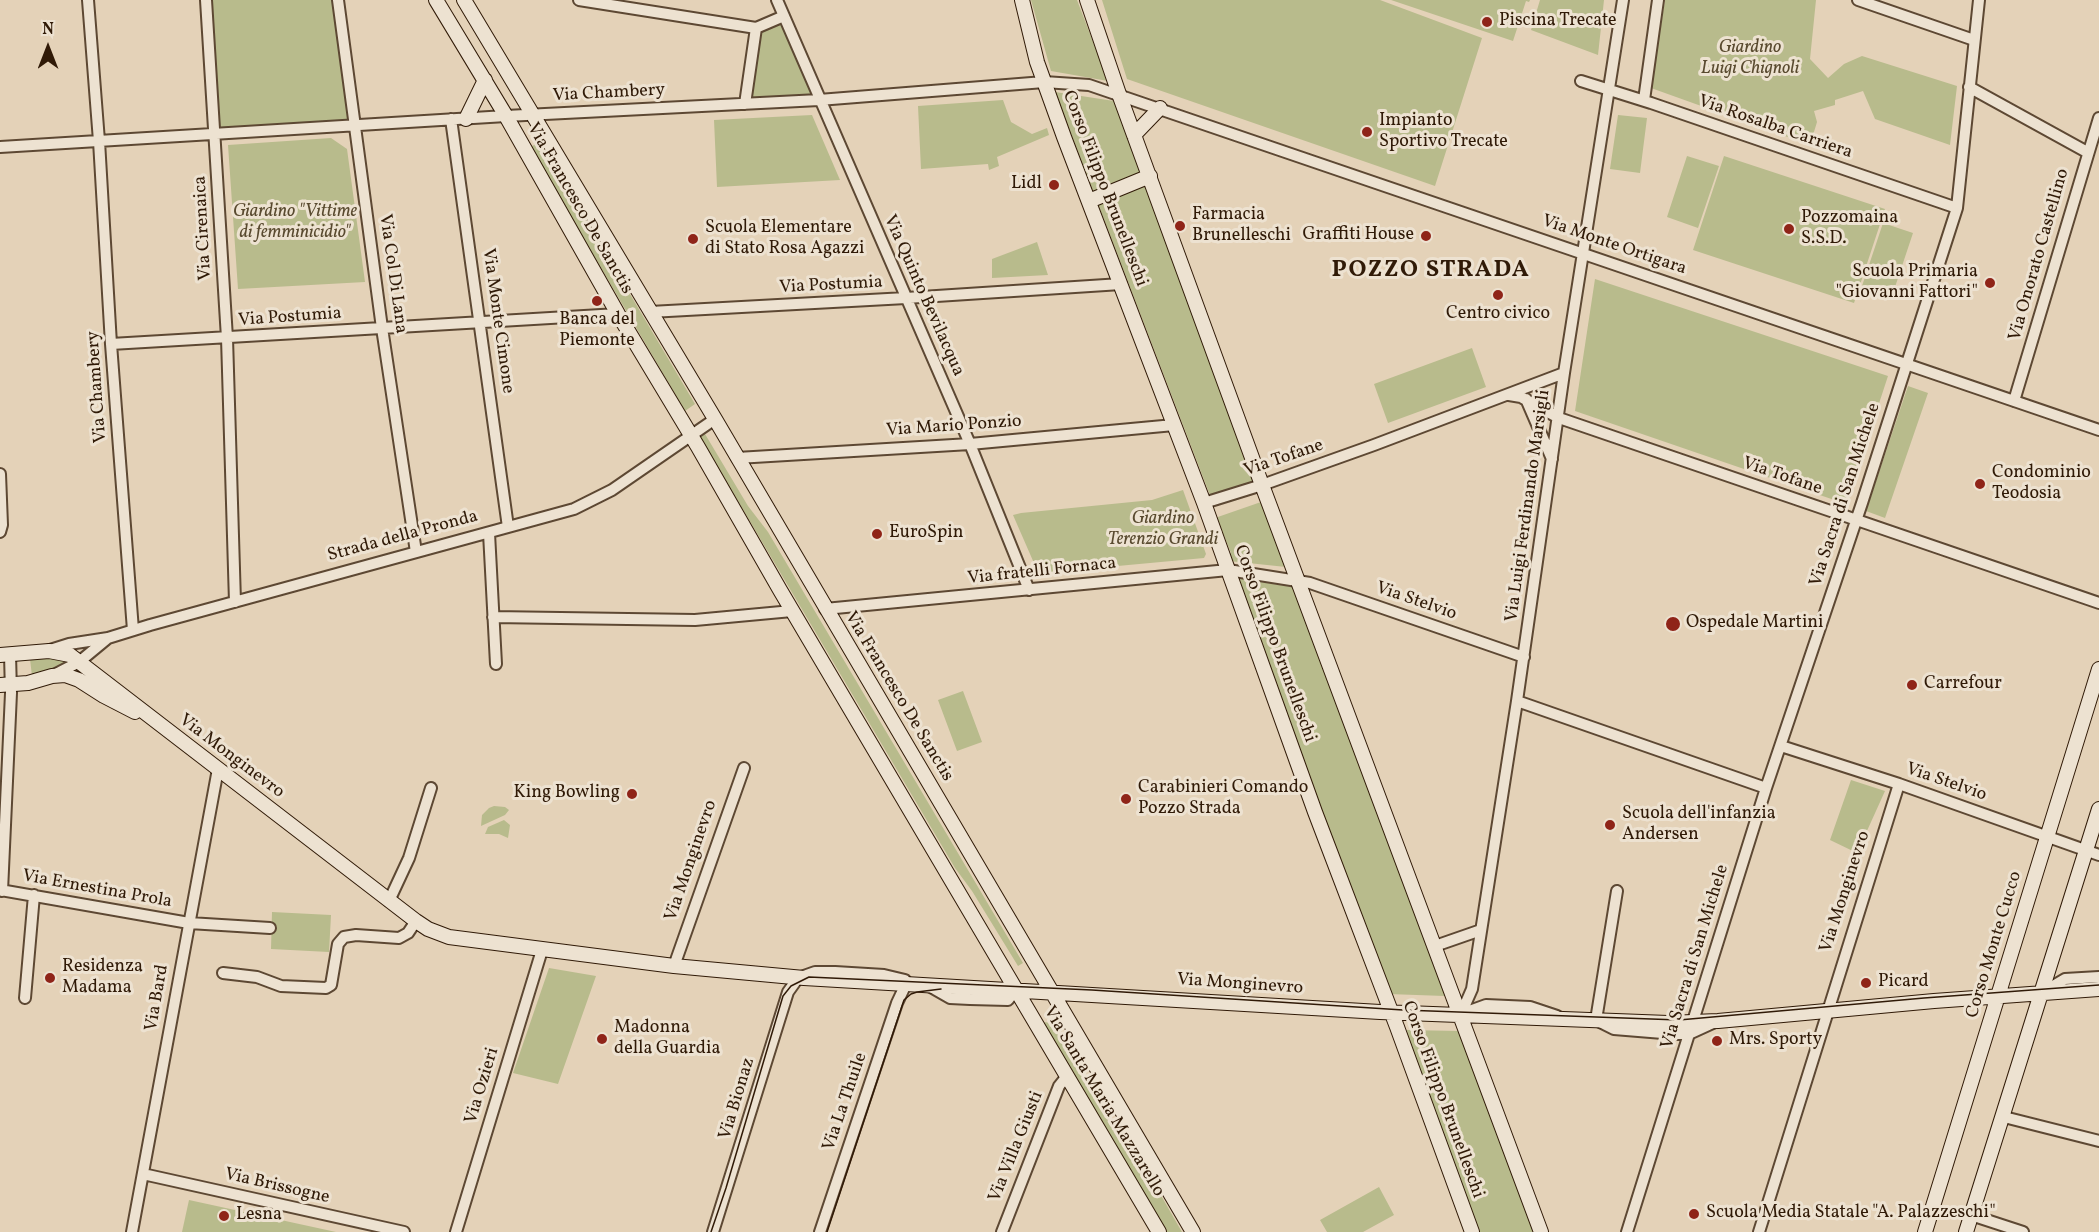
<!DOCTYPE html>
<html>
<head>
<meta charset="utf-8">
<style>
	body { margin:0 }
	#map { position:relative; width:2099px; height:1232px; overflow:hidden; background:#e4d2b8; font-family:Vollkorn,serif }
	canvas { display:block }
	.north { position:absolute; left:18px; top:18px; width:60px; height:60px; -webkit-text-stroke:4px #ede2d1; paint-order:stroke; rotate:0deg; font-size:16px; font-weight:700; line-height:24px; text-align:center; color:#301a07 }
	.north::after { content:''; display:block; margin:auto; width:21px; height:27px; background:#301a07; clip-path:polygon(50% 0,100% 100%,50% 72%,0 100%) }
</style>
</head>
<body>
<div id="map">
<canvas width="2099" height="1232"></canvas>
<div class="north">N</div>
</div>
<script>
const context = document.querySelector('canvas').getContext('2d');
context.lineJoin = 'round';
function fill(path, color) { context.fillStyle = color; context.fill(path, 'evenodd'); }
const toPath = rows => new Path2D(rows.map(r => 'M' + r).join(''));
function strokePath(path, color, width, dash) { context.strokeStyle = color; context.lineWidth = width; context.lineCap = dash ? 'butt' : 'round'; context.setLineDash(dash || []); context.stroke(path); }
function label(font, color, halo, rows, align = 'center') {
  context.font = font + ' Vollkorn,serif'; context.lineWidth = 6; context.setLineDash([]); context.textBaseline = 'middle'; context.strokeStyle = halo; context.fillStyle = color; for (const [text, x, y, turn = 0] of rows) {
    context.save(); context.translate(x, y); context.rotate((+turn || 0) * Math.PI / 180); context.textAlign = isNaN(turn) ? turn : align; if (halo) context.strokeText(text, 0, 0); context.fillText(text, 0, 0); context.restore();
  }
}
fill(toPath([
	[206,0,338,0,354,125,215,134],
	[1031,0,1077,0,1108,81,1051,71],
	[1102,0,1380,0,1482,38,1435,186,1127,79],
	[1391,0,1530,0,1529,2,1526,1,1513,41],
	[1540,0,1604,0,1598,55,1531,30],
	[1665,0,1816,0,1810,59,1828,78,1844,64,1862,56,1957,86,1950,145,1875,119,1863,91,1835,100,1835,105,1814,111,1817,122,1810,145,1651,88],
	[784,16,819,100,745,104,756,28],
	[1055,92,1114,101,1253,482,1211,498],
	[1003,100,1011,122,1032,134,1047,128,1049,135,997,157,999,166,989,170,988,164,921,169,918,106],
	[812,115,840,180,717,187,714,120],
	[1618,115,1647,118,1640,173,1610,169],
	[331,138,347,149,365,282,238,289,228,145],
	[540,142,695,404,685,411,530,147],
	[1687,156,1719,166,1698,228,1667,217],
	[1724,156,1885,209,1854,303,1693,250],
	[1883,223,1913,233,1891,299,1861,289],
	[1037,242,1048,275,992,278,992,259],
	[1595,279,1888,376,1846,504,1575,411],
	[1472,348,1486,387,1388,423,1374,384],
	[1908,386,1928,393,1885,518,1866,511],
	[705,434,748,506,768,532,1023,963,1018,966,972,891,955,868,700,437],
	[1183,490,1206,554,1204,558,1042,573,1037,570,1013,515,1021,513,1152,500],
	[1261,502,1286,567,1229,561,1225,553,1231,553,1220,526,1214,525,1212,519],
	[1236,577,1254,581,1293,587,1445,996,1388,994],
	[60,656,66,657,71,664,32,676,30,659],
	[963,691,982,742,957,751,938,700],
	[1851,780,1885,791,1857,853,1830,840],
	[494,806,505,807,509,810,505,815,481,826,482,815,489,808],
	[504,820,510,825,508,838,499,834,485,834,488,827],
	[272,912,331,915,329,952,271,949],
	[549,968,596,976,558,1084,513,1073],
	[1043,1022,1053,1023,1124,1142,1147,1171,1182,1232,1166,1232],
	[1407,1030,1459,1031,1534,1232,1477,1232,1405,1035],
	[1379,1187,1394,1215,1363,1232,1327,1232,1320,1220],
	[189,1200,336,1232,182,1232]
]), '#b8bb8c');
const street = toPath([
	[88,0,99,141,111,344,133,630],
	[206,0,227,338,235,602],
	[338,0,382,328,416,552],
	[579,0,756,28,784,16],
	[777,0,970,444,1029,590],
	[1858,0,1974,40],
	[1581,81,1651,103,1957,208],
	[1969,87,2087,152],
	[1644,100,1658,0],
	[745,104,756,28],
	[451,119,508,527],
	[0,147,506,116,819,100,1044,82,1089,85,2099,430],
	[650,312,906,298,1121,284],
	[111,344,618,314],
	[1509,395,1521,397,1559,418,2099,603],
	[1526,399,1552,459],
	[2014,401,2099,118],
	[737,458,970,444,1174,425],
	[0,474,2,525,0,532],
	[1204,503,1262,485,1374,445,1564,373],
	[489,533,496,664],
	[825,609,1228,570,1310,583,1524,657],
	[493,617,695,620,792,611],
	[50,650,69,644,108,638,150,625,574,509,612,490,715,419],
	[54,675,79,662,108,638],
	[1517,701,1766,788],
	[1781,746,1899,784,2099,855],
	[0,890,189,923,270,928],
	[2,891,11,693,10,654],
	[1617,891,1596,1020,1614,1029,1675,1034,1689,1034,1713,1023],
	[389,901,409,858,431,788],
	[1435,946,1481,930],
	[674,966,744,768],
	[223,973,257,977,281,986,326,988,331,985,338,944,344,937,356,935,399,938,408,933,416,921],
	[929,986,950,998,970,999,1008,1000,1016,990],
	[2043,992,2065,979,2099,977],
	[25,998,34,895],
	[1464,1013,1486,1005,1530,1007,1557,1016],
	[1461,1014,1472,989,1517,701,1564,373,1623,0],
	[2004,1117,2099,1141],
	[143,1174,404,1232],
	[1971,1215,2023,1232],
	[132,1232,218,769],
	[456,1232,542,950],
	[713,1232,788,992,798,978,815,972,835,972,884,975,905,980],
	[820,1232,897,1003,906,984],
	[1002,1232,1059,1086,1067,1076],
	[1627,1232,1766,788,1862,503,1957,208,1979,0],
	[1759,1232,1899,784]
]);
const secondary = toPath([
	[436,0,506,116,618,314,698,447,780,590,1159,1232],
	[464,0,715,419,1193,1232],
	[1022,0,1037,62,1064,137,1204,503,1315,812,1397,1027,1472,1232],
	[1087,0,1119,94,1262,485,1541,1232],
	[466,119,485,80],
	[1134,135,1160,108],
	[1089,201,1150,176],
	[0,655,49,651,70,655,416,921,428,929,449,937,674,966,804,978,1380,1012,1668,1023,1718,1021,1934,1001,2099,989],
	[0,685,28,683,52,676,65,675,79,680,104,696,135,712],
	[1925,1232,2099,669],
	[1966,1232,2099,809]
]);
strokePath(street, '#5d4833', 14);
strokePath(secondary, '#301a07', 16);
strokePath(street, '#ede2d1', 10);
strokePath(secondary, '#ede2d1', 14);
strokePath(toPath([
	[711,1232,726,1188,783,996,791,986,809,977,1092,990,1403,1010,1679,1020,1924,998,2099,985],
	[827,1232,904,1000,911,994,917,992,941,989]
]), '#301a07', 1.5);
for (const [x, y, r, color] of [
	[1487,22,6,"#8f2418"],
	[1367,132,6,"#8f2418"],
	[1054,185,6,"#8f2418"],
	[1180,226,6,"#8f2418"],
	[1789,229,6,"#8f2418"],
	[1426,236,6,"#8f2418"],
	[693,239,6,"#8f2418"],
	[1990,283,6,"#8f2418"],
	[1498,295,6,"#8f2418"],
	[597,301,6,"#8f2418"],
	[1980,484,6,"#8f2418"],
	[877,534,6,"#8f2418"],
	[1673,624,8,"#8f2418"],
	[1912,685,6,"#8f2418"],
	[632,794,6,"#8f2418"],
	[1126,799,6,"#8f2418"],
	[1610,825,6,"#8f2418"],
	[50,978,6,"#8f2418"],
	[1866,983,6,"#8f2418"],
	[602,1039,6,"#8f2418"],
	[1717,1041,6,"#8f2418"],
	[1694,1214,6,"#8f2418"],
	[224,1216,6,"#8f2418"]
]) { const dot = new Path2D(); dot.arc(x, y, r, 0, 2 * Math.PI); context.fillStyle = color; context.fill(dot); strokePath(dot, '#ede2d1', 2); }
label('18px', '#301a07', '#ede2d1', [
	["Piscina Trecate",1499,22],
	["Impianto",1379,122],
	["Sportivo Trecate",1379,143],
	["Lidl",1042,185,"right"],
	["Farmacia",1192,216],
	["Brunelleschi",1192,237],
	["Pozzomaina",1801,219],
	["S.S.D.",1801,240],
	["Scuola Elementare",705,229],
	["di Stato Rosa Agazzi",705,250],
	["Graffiti House",1414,236,"right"],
	["Scuola Primaria",1978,273,"right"],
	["\"Giovanni Fattori\"",1978,294,"right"],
	["Centro civico",1498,315,"center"],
	["Banca del",597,321,"center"],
	["Piemonte",597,342,"center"],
	["Condominio",1992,474],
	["Teodosia",1992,495],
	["EuroSpin",889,534],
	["Ospedale Martini",1686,624],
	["Carrefour",1924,685],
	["Carabinieri Comando",1138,789],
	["Pozzo Strada",1138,810],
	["King Bowling",620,794,"right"],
	["Scuola dell'infanzia",1622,815],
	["Andersen",1622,836],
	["Residenza",62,968],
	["Madama",62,989],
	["Picard",1878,983],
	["Madonna",614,1029],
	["della Guardia",614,1050],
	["Mrs. Sporty",1729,1041],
	["Scuola Media Statale \"A. Palazzeschi\"",1706,1214],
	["Lesna",236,1216]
], 'left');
label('italic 18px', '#594a2f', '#ede2d1', [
	["Giardino",1750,49],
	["Luigi Chignoli",1750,70],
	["Giardino \"Vittime",295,213],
	["di femminicidio\"",295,234],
	["Giardino",1163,520],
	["Terenzio Grandi",1163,541]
]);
label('18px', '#301a07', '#ede2d1', [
	["Via Chambery",609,94,-3],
	["Via Rosalba Carriera",1775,128,19],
	["Corso Filippo Brunelleschi",1104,189,69],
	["Via Francesco De Sanctis",579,209,60],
	["Via Cirenaica",204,228,-93],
	["Via Monte Ortigara",1614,246,19],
	["Via Onorato Castellino",2040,255,-74],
	["Via Col Di Lana",392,274,82],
	["Via Postumia",831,286,-3],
	["Via Quinto Bevilacqua",923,296,66],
	["Via Postumia",290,318,-4],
	["Via Monte Cimone",497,321,82],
	["Via Chambery",98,387,-94],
	["Via Mario Ponzio",954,427,-4],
	["Via Tofane",1284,459,-19],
	["Via Tofane",1782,477,19],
	["Via Sacra di San Michele",1846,495,-72],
	["Via Luigi Ferdinando Marsigli",1529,506,-82],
	["Strada della Pronda",403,537,-15],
	["Via fratelli Fornaca",1042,572,-6],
	["Via Stelvio",1416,602,19],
	["Corso Filippo Brunelleschi",1274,644,70],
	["Via Francesco De Sanctis",898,697,59],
	["Via Monginevro",231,757,37],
	["Via Stelvio",1946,783,19],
	["Via Monginevro",692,861,-71],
	["Via Ernestina Prola",97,890,10],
	["Via Monginevro",1846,892,-72],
	["Corso Monte Cucco",1995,945,-73],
	["Via Sacra di San Michele",1696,957,-73],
	["Via Monginevro",1240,985,4],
	["Via Bard",158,998,-80],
	["Via Ozieri",483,1086,-73],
	["Via Bionaz",738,1099,-73],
	["Corso Filippo Brunelleschi",1442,1100,70],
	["Via La Thuile",846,1102,-71],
	["Via Santa Maria Mazzarello",1103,1102,59],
	["Via Villa Giusti",1017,1147,-68],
	["Via Brissogne",277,1187,13]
]);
context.letterSpacing = '1.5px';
label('bold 24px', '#301a07', '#ede2d1', [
	["POZZO STRADA",1431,272]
]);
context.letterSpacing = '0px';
</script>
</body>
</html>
